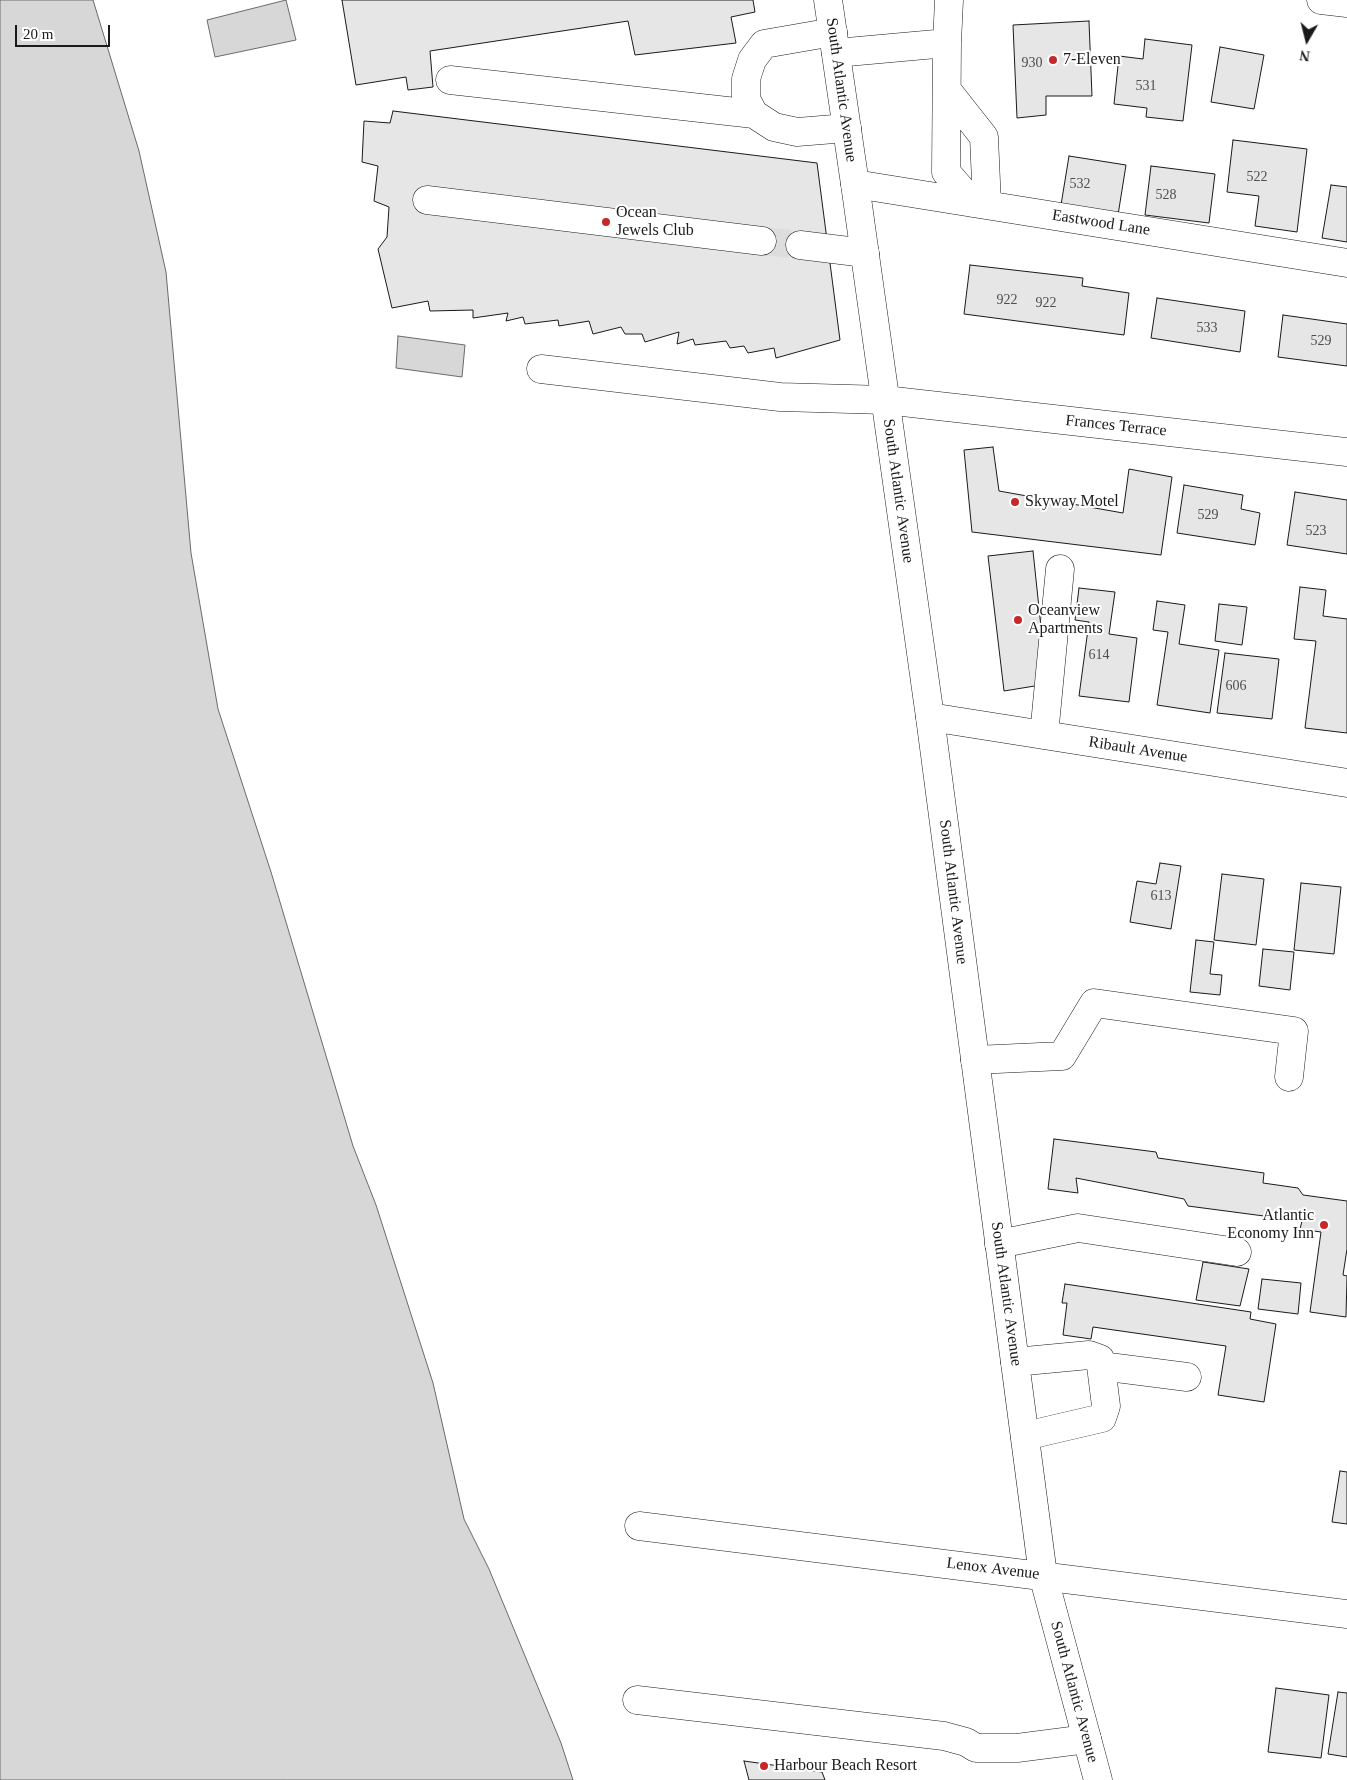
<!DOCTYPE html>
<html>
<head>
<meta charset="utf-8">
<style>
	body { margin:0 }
	#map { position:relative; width:1347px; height:1780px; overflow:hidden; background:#fff; font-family:"Times New Roman",serif }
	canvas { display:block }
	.north { position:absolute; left:1282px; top:15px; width:50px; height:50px; -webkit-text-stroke:4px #fff; paint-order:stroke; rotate:188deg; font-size:14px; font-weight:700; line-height:20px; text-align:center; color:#1a1a1a }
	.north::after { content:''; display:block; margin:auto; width:18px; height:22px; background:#1a1a1a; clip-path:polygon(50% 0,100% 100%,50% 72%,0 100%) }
	.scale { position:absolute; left:15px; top:25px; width:95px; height:22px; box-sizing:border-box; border:2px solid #1a1a1a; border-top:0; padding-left:6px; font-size:15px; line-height:18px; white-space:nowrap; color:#1a1a1a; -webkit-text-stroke:4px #fff; paint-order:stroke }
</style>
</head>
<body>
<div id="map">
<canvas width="1347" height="1780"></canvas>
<div class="north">N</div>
<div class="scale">20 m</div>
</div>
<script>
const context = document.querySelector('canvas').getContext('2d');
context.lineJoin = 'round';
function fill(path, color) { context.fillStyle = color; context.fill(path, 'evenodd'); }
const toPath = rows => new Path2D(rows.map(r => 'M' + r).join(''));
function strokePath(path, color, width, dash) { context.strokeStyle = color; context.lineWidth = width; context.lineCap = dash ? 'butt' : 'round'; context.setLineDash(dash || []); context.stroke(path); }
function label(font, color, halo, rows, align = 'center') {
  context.font = font + ' "Times New Roman",serif'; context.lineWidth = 4; context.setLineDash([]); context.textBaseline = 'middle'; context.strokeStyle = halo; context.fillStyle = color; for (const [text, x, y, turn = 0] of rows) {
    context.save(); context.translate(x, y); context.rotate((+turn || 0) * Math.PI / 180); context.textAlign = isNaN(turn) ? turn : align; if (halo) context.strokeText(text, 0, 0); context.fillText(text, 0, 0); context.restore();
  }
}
const water = toPath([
	[0,0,93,0,139,151,166,272,191,553,218,709,271,872,353,1146,376,1205,433,1383,464,1519,489,1569,561,1743,573,1780,0,1780,0,0],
	[286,0,296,40,215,57,207,20,286,0],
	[398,336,465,345,462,377,396,368,398,336]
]);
fill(water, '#d7d7d7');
strokePath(water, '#6a6a6a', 1);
const building = toPath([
	[342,0,753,0,755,12,731,17,736,43,635,55,628,21,430,51,433,87,408,90,406,77,356,85,342,0],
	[1089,21,1092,96,1046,96,1046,115,1017,118,1013,25,1089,21],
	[1145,39,1192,45,1183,121,1146,117,1147,108,1114,104,1119,56,1143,59,1145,39],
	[1220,47,1264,55,1254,109,1211,102,1220,47],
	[393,111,817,163,840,340,776,358,774,348,748,353,744,346,730,348,726,341,695,345,693,339,677,344,679,332,645,342,642,334,625,334,621,327,593,334,589,321,559,326,558,320,525,324,523,317,506,321,508,313,473,318,473,310,430,311,428,301,392,308,378,249,387,237,389,207,374,201,378,166,362,162,364,121,390,123,393,111],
	[1233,140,1307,149,1297,232,1255,226,1259,196,1227,192,1233,140],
	[1069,156,1126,165,1118,215,1061,205,1069,156],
	[1151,166,1215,174,1209,223,1145,215,1151,166],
	[1331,185,1347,187,1347,242,1322,238,1331,185],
	[970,265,1083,278,1082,286,1129,293,1124,335,964,314,970,265],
	[1157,298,1245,311,1240,352,1151,338,1157,298],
	[1283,315,1347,324,1347,366,1278,357,1283,315],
	[993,447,999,491,1123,513,1129,469,1172,477,1161,555,972,532,964,450,993,447],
	[1184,485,1243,495,1241,509,1260,513,1255,545,1177,533,1184,485],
	[1295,492,1347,500,1347,554,1287,545,1295,492],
	[1033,551,1047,684,1004,691,988,556,1033,551],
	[1300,587,1326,590,1323,616,1347,619,1347,733,1305,728,1316,641,1294,639,1300,587],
	[1079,588,1115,592,1109,634,1137,638,1129,702,1079,696,1089,622,1075,620,1079,588],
	[1157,601,1185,605,1179,644,1219,650,1210,713,1157,705,1168,632,1153,630,1157,601],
	[1219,604,1247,607,1242,645,1215,641,1219,604],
	[1225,653,1279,659,1272,719,1217,713,1225,653],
	[1160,863,1181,866,1171,929,1130,922,1137,881,1156,884,1160,863],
	[1222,874,1264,879,1256,945,1214,940,1222,874],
	[1301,883,1341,887,1334,954,1294,950,1301,883],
	[1196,940,1214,942,1210,974,1222,975,1220,995,1190,992,1196,940],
	[1263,949,1294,952,1290,990,1259,986,1263,949],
	[1054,1139,1156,1152,1158,1158,1264,1173,1263,1183,1298,1188,1303,1195,1347,1201,1347,1249,1343,1275,1347,1276,1346,1317,1310,1312,1321,1232,1300,1229,1302,1221,1188,1206,1184,1199,1076,1178,1078,1193,1048,1189,1054,1139],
	[1203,1262,1249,1269,1240,1306,1196,1300,1203,1262],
	[1262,1279,1301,1283,1298,1314,1258,1309,1262,1279],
	[1065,1284,1251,1312,1250,1319,1276,1324,1264,1402,1218,1395,1226,1346,1093,1327,1091,1339,1063,1335,1067,1303,1062,1303,1065,1284],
	[1340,1471,1347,1472,1347,1524,1332,1522,1340,1471],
	[1276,1688,1329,1695,1321,1758,1268,1752,1276,1688],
	[1338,1692,1347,1693,1347,1757,1328,1754,1338,1692],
	[744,1761,822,1772,825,1780,749,1780,744,1761]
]);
fill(building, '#e6e6e6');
strokePath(building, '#1a1a1a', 1);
strokePath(toPath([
	[762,241,800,245]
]), '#ddd', 28, [28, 14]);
const minor = toPath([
	[1321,0,1347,3],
	[833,32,764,44,752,60,746,79,746,99,754,114,774,127,797,132,847,128],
	[947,43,946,172,973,203],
	[836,53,947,43,949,0],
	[450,80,754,114],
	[947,90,984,137,987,205],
	[855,184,1347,263],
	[427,200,762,241],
	[800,245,865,253],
	[541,369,780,397,885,400,1347,452],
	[930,717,1347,783],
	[1044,735,1060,569],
	[975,1060,1062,1056,1094,1003,1294,1031,1289,1077],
	[999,1244,1078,1228,1237,1252],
	[1015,1362,1089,1355,1100,1359,1101,1366,1106,1406,1102,1418,1025,1436],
	[1101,1366,1187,1377],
	[639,1526,1347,1614],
	[637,1700,944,1736,966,1742,976,1748,1017,1748,1087,1739]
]);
const major = toPath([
	[828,0,855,184,930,717,1043,1575,1098,1780]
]);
strokePath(minor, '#1a1a1a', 29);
strokePath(major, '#1a1a1a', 29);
strokePath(minor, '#fff', 28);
strokePath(major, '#fff', 28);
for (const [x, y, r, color] of [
	[1053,60,5,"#c62828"],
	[606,222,5,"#c62828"],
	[1015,502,5,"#c62828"],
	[1018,620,5,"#c62828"],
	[1324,1225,5,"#c62828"],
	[764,1766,5,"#c62828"]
]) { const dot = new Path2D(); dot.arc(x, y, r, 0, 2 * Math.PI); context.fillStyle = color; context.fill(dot); strokePath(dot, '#fff', 2); }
label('14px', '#4d4d4d', null, [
	["930",1032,63],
	["531",1146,86],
	["522",1257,177],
	["532",1080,184],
	["528",1166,195],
	["922",1007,300],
	["922",1046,303],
	["533",1207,328],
	["529",1321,341],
	["529",1208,515],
	["523",1316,531],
	["614",1099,655],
	["606",1236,686],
	["613",1161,896]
]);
label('16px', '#1a1a1a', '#fff', [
	["7-Eleven",1063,60],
	["Ocean",616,213],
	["Jewels Club",616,231],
	["Skyway Motel",1025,502],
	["Oceanview",1028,611],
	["Apartments",1028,629],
	["Atlantic",1314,1216,"right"],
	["Economy Inn",1314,1234,"right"],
	["Harbour Beach Resort",774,1766]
], 'left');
label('16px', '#1a1a1a', '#fff', [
	["South Atlantic Avenue",841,90,82],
	["Eastwood Lane",1101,223,9],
	["Frances Terrace",1116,426,6],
	["South Atlantic Avenue",898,491,82],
	["Ribault Avenue",1138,750,9],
	["South Atlantic Avenue",953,892,83],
	["South Atlantic Avenue",1006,1294,82],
	["Lenox Avenue",993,1569,7],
	["South Atlantic Avenue",1074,1692,75]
]);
</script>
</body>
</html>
